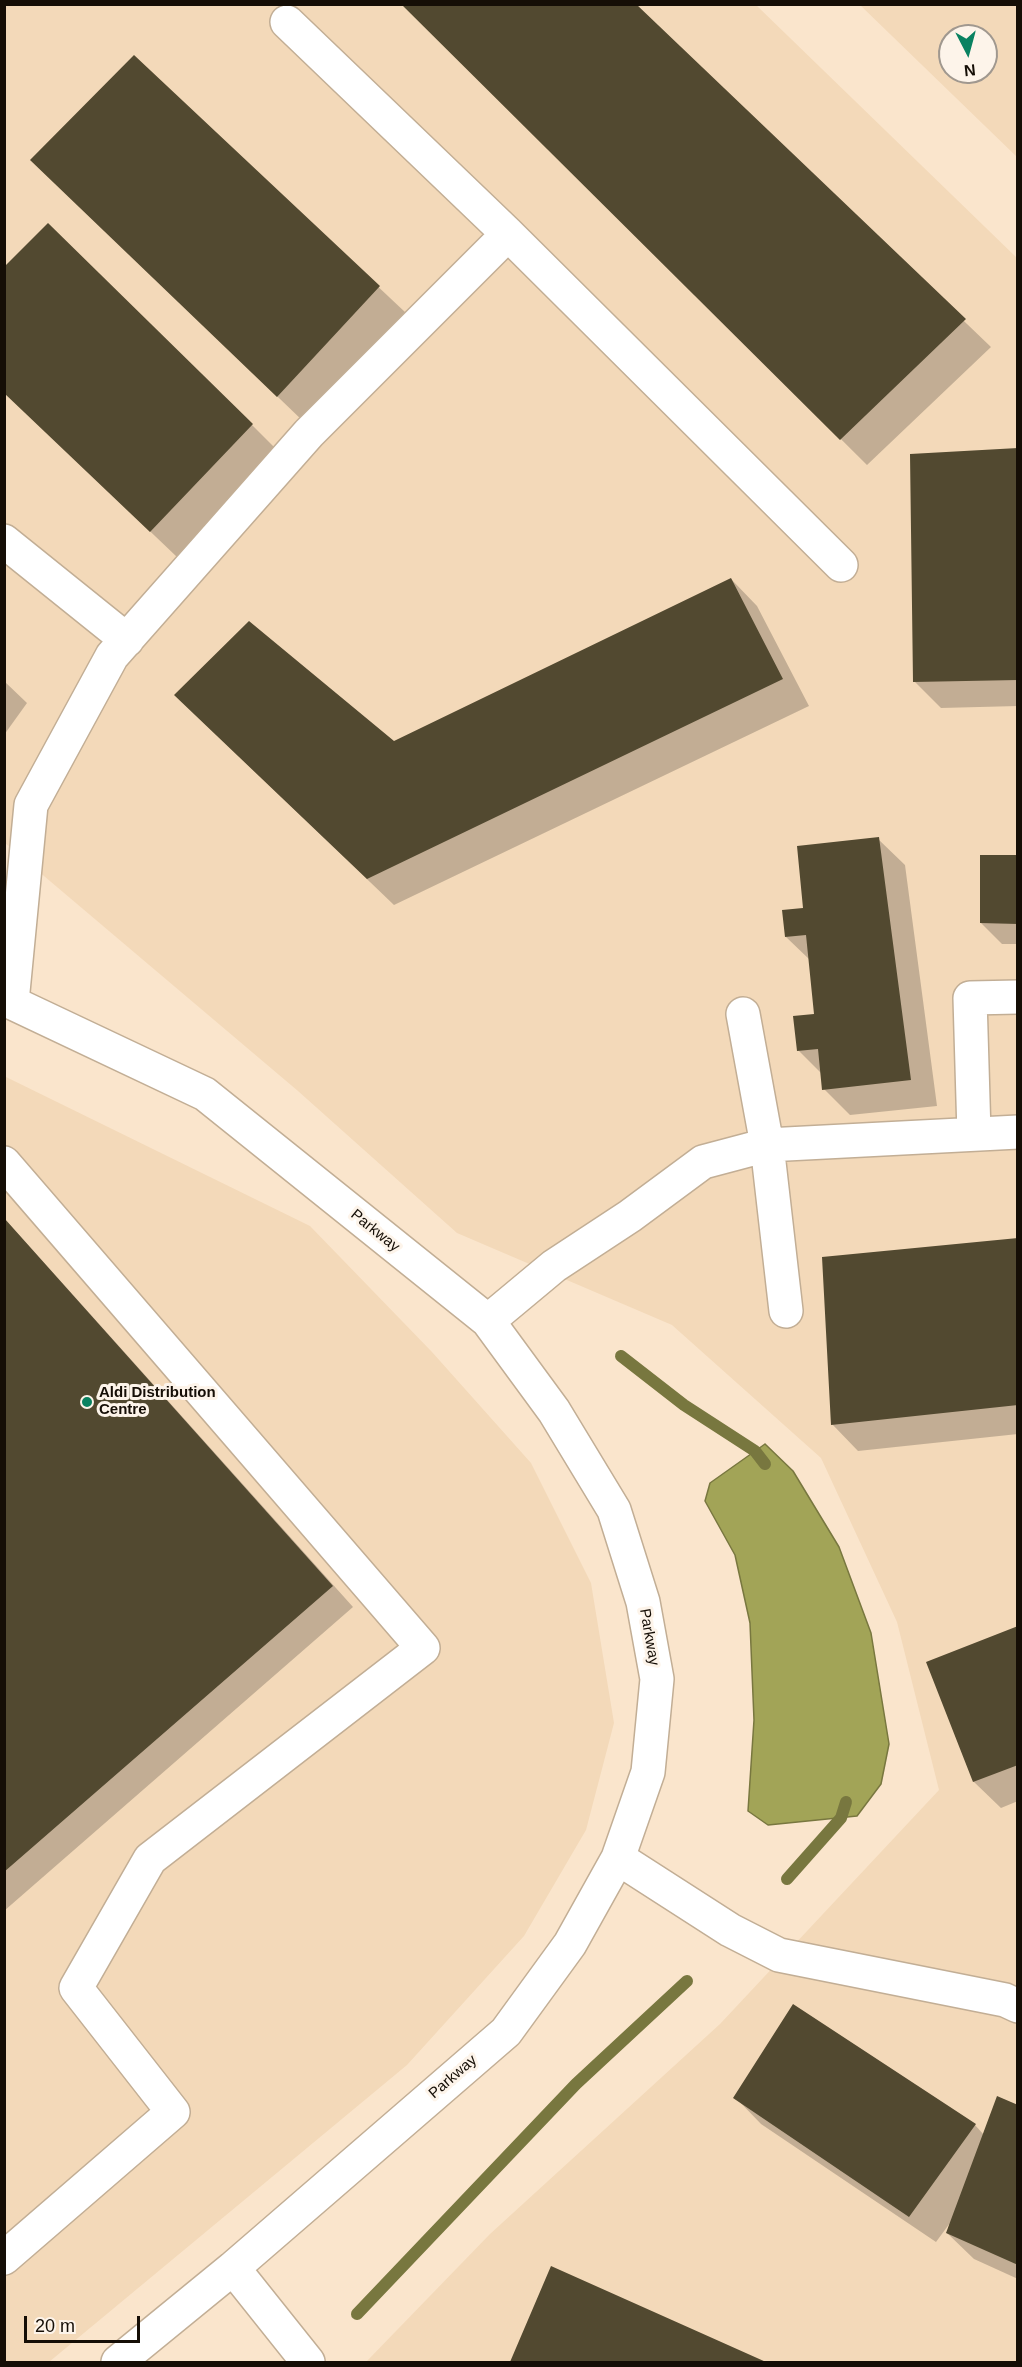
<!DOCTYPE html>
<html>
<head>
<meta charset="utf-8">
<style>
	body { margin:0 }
	#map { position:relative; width:1022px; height:2367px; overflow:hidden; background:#fae5cc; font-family:Helvetica,sans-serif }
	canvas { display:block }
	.frame { position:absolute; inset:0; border:6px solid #150e06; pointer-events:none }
	.north { position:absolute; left:938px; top:24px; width:60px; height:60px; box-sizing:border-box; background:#fdf4ea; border:2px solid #a0988f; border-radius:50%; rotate:174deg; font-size:16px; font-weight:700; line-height:24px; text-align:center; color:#150e06 }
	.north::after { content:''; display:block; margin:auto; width:21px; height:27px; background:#0a8261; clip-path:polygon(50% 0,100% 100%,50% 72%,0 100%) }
	.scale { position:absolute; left:24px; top:2316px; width:116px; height:27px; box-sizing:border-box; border:3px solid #150e06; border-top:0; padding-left:8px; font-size:18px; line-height:21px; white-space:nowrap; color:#150e06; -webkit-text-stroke:4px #fdf4ea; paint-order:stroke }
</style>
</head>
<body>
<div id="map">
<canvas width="1022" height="2367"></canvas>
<div class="frame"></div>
<div class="north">N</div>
<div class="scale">20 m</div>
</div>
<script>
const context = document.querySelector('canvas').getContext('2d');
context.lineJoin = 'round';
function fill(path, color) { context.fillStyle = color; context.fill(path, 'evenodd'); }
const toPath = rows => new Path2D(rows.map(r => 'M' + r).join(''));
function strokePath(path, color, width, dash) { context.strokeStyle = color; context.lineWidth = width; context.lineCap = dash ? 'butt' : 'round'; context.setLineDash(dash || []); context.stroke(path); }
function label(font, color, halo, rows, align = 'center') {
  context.font = font + ' Helvetica,sans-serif'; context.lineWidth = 6; context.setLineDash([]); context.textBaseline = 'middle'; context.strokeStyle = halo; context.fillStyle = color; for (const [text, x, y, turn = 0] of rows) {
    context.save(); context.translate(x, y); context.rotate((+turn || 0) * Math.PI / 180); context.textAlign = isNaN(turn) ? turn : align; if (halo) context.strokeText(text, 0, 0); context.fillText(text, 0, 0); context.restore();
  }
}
fill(toPath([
	[5,5,756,5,1017,258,1017,2362,366,2362,490,2234,720,2024,939,1790,897,1622,821,1458,672,1325,457,1233,298,1091,5,843],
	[860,5,1017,5,1017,157],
	[950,36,986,36,986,72,950,72],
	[4,1076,310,1226,432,1352,531,1463,591,1583,614,1723,586,1830,524,1936,407,2065,49,2362,4,2362]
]), '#f3d9b9');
const water = toPath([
	[765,1444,793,1471,839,1547,871,1633,889,1744,881,1784,857,1816,768,1825,748,1811,754,1720,750,1623,735,1555,705,1501,710,1483,765,1444]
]);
fill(water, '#a2a457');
strokePath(water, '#78773f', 1.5);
fill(toPath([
	[403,4,633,4,991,347,867,465],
	[134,57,406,313,304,422,58,186],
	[4,392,252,425,278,451,177,557],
	[1018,450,1018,706,941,708,915,682],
	[731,579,757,606,809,706,394,905,202,721,394,743],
	[4,681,27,703,4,735],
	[878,839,905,865,937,1106,850,1115,824,1089,822,1074,798,1050,816,1015,810,960,786,937,805,909],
	[1018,857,1018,944,1002,944,981,923],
	[4,1218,353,1607,4,1911],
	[1018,1240,1018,1434,858,1451,832,1424],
	[1018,1628,1018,1801,1001,1808,974,1782,928,1663],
	[735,2097,975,2125,984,2135,1018,2106,1018,2279,974,2259,947,2233,950,2223,936,2242,761,2124],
	[551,2268,762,2362,512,2362]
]), '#0003');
strokePath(toPath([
	[621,1356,684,1405,755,1451,765,1464],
	[787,1879,841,1818,846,1802],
	[357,2314,576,2084,687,1981]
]), '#78773f', 12);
fill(toPath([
	[401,4,636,4,966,319,840,440],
	[134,55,380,286,277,397,30,160],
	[48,223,253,424,150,532,4,393,4,267],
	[1018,448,1018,680,913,682,910,454],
	[731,578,783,679,367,879,174,695,249,621,394,741],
	[879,837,911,1080,822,1090,818,1049,797,1051,793,1016,814,1014,806,935,785,937,782,910,803,908,797,846],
	[980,855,1018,855,1018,924,980,923],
	[4,1218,333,1586,4,1872],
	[1018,1238,1018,1405,831,1425,822,1257],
	[1018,1626,1018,1765,973,1782,926,1662],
	[793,2004,976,2124,909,2217,733,2098],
	[997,2096,1018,2105,1018,2265,946,2233],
	[551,2266,766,2362,510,2362]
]), '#524930');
const minor = toPath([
	[508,234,841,565],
	[4,541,127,640],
	[4,999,205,1094,488,1321,554,1411,614,1510,643,1602,657,1679,648,1772,618,1858,570,1944,506,2032,233,2268,118,2362],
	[12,1002,31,805,112,656,309,433,508,234,287,22],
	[743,1014,767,1145,786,1311],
	[974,1134,970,998,1018,997],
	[4,1163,423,1648,150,1859,76,1988,173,2112,4,2258],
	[488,1321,554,1266,630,1216,703,1162,767,1145,1018,1132],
	[618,1858,730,1930,779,1955,1005,2000,1018,2006],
	[233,2268,308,2362]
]);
strokePath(minor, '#c2ae95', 36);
strokePath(minor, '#fff', 33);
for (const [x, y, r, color] of [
	[87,1402,6,"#0a8261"]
]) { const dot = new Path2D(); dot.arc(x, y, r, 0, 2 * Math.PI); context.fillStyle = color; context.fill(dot); strokePath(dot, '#fdf4ea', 2); }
label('15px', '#150e06', '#fdf4ea', [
	["Parkway",375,1231,39],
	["Parkway",649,1637,80],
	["Parkway",453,2077,-41]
]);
label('bold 15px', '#150e06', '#fdf4ea', [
	["Aldi Distribution",99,1393],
	["Centre",99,1410]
], 'left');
</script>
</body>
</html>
